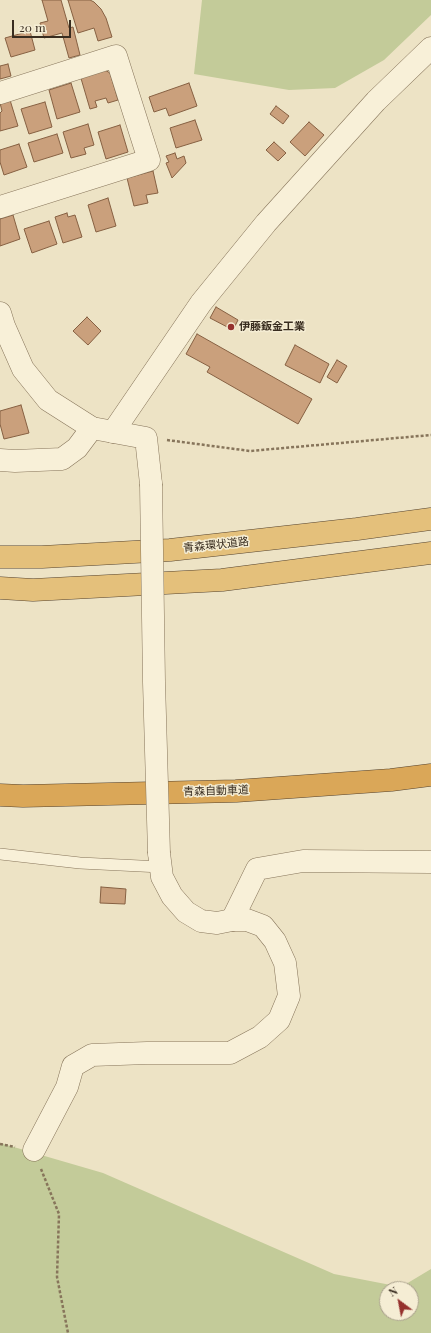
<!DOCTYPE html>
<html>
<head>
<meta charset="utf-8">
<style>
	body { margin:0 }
	#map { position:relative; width:431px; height:1333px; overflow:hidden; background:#ede3c5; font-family:"Playfair Display",serif }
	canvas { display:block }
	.north { position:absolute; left:379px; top:1281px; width:40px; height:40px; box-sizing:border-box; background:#f5edd4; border:1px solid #a9a08c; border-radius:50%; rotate:328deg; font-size:11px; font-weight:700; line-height:16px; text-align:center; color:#382c1f }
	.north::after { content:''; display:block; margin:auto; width:14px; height:18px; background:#95312d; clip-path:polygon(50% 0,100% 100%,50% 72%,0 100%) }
	.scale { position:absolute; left:12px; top:20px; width:59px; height:18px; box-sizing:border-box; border:2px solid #382c1f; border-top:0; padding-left:5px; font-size:12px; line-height:14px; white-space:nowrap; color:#382c1f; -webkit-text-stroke:3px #f5edd4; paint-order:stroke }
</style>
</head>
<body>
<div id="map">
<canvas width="431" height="1333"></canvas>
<div class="north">N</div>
<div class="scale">20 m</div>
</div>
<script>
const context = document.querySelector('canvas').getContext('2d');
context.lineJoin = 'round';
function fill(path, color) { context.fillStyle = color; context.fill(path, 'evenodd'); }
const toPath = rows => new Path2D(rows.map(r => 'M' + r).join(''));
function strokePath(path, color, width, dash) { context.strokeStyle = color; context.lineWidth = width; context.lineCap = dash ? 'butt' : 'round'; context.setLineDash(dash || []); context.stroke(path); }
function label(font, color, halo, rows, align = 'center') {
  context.font = font + ' "Playfair Display","Noto Sans JP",serif'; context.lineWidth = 3; context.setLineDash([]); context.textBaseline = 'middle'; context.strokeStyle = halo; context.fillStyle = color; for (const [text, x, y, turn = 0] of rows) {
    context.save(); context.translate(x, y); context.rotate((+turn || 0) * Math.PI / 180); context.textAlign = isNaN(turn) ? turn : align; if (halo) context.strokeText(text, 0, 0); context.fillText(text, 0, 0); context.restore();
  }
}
fill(toPath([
	[202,0,431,0,431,15,384,60,335,88,289,90,194,74],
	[0,1143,103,1173,334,1274,401,1287,431,1269,431,1333,0,1333],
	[387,1289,411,1289,411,1313,387,1313]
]), '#c3cb99');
const building = toPath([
	[42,0,61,0,69,28,73,27,80,55,69,58,62,33,44,38,40,23,48,21,42,0],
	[68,0,90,0,94,2,101,9,106,18,112,37,98,41,94,28,78,33,68,0],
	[30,31,35,50,11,57,5,38,30,31],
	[8,64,11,76,0,79,0,66,8,64],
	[103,69,110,73,118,100,108,103,106,98,95,101,97,107,90,109,80,75,103,69],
	[71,83,80,112,57,119,49,90,71,83],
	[189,83,197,106,169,116,166,108,154,112,149,97,189,83],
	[10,100,18,126,0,131,0,113,2,111,0,103,10,100],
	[45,102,52,127,29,134,21,109,45,102],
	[276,106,289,116,283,124,270,114,276,106],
	[195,120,202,140,176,148,170,128,195,120],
	[309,122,324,135,305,156,290,142,309,122],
	[88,124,94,145,84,148,86,154,71,158,63,132,88,124],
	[120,125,128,152,106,159,98,132,120,125],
	[57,134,63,153,34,162,28,143,57,134],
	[274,142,286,153,278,161,266,150,274,142],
	[19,144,27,167,4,175,0,162,0,150,19,144],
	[175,153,177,159,184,156,186,163,172,178,166,163,169,162,166,156,175,153],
	[153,171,158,193,146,195,148,203,134,206,127,178,153,171],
	[108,198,116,226,96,232,88,205,108,198],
	[67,213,68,217,75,215,82,237,63,243,55,217,67,213],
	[13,215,20,239,0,246,0,219,13,215],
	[49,221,57,244,32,253,24,229,49,221],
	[216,307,238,320,233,330,210,318,216,307],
	[87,317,101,331,88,345,73,331,87,317],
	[197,334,312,399,298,424,207,372,210,367,186,354,197,334],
	[295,345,329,364,320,383,285,365,295,345],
	[337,360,347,366,337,383,327,377,337,360],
	[21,405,29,433,4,439,0,424,0,411,21,405],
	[101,887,126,889,125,904,100,903,101,887]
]);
fill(building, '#caa07c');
strokePath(building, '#866042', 1);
const service = toPath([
	[0,854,80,863,161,867]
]);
const minor = toPath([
	[0,93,116,56,149,160,0,207],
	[113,432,201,303,266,223,376,101,431,48],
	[0,460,15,461,62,459,77,448,92,428],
	[232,920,257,869,303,861,431,862]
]);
const tertiary = toPath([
	[0,313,4,326,23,369,48,400,92,428,146,438,151,484],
	[34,1150,67,1087,73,1066,92,1055,147,1053,230,1053,260,1037,279,1020,289,996,285,963,275,941,263,926,247,920,232,920,217,923,201,921,186,912,172,896,162,877,159,853]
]);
const trunk = toPath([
	[0,557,42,557,170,550,357,529,431,519],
	[0,588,33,590,222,580,431,553]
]);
const motorway = toPath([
	[0,795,23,796,236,791,391,780,431,775]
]);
strokePath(service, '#87755b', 12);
strokePath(minor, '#87755b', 23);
strokePath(tertiary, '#87755b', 23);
strokePath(trunk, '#55432f', 23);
strokePath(motorway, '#55432f', 23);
strokePath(toPath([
	[167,440,250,451,431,435],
	[0,1144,15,1147],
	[41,1169,59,1214,57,1277,68,1333]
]), '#87755b', 2.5, [3, 2]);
strokePath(service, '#f8f0d8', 11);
strokePath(minor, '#f8f0d8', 22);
strokePath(tertiary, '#f8f0d8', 22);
strokePath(trunk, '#e4c07b', 22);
strokePath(motorway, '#daa758', 22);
const tertiaryBridge = toPath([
	[151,484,154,682,159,853]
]);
strokePath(tertiaryBridge, '#87755b', 23, []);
strokePath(tertiaryBridge, '#f8f0d8', 22);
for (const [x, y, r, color] of [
	[231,327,4,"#95312d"]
]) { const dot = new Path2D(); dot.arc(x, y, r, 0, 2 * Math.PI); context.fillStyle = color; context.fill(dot); strokePath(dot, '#f5edd4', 1.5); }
label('bold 11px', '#382c1f', '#f5edd4', [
	["伊藤鈑金工業",239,327]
], 'left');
label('11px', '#382c1f', '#f5edd4', [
	["青森環状道路",216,545,-6],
	["青森自動車道",216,791,-2]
]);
</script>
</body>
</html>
